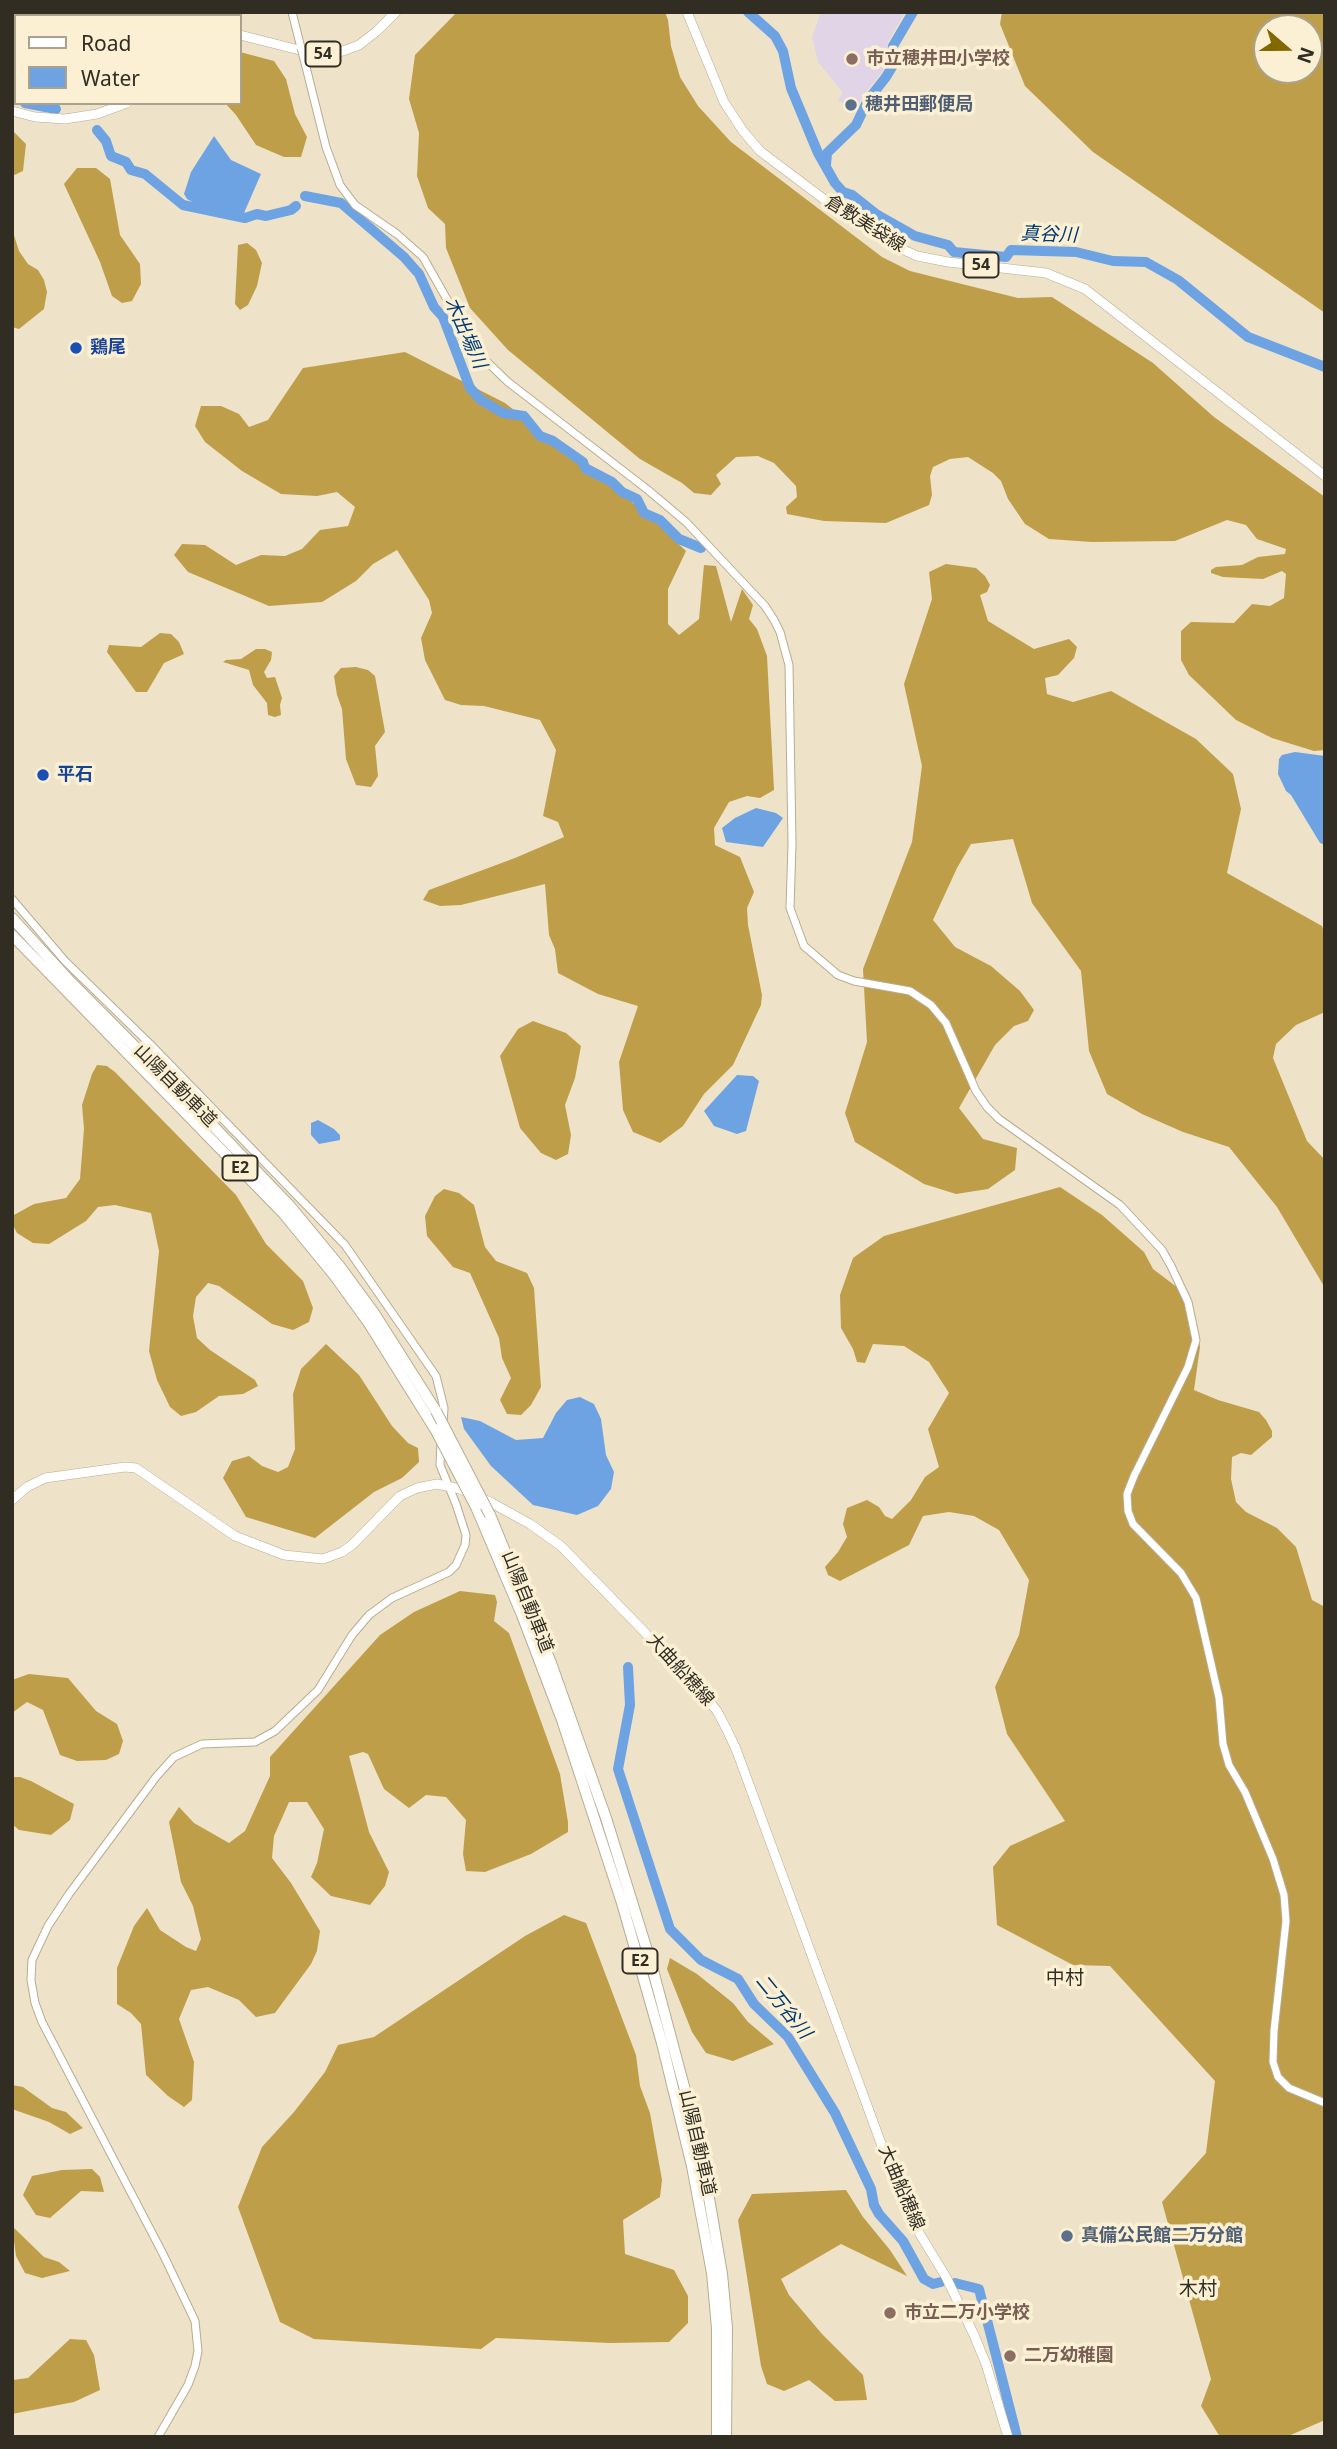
<!DOCTYPE html>
<html>
<head>
<meta charset="utf-8">
<style>
	body { margin:0 }
	#map { position:relative; width:1337px; height:2449px; overflow:hidden; background:#eee3c8; font-family:"Noto Sans",sans-serif }
	canvas { display:block }
	.frame { position:absolute; inset:0; border:14px solid #312d23; pointer-events:none }
	.legend { position:absolute; left:14px; top:14px; width:228px; height:91px; box-sizing:border-box; background:#fbf0d4; border:2px solid #aaa28d; margin:0; padding:9px 12px; list-style:none; font-size:21px; color:#312d23 }
	.legend li { display:flex; align-items:center; gap:14px; height:35px }
	.legend b { width:35px; border:2px solid #aaa28d }
	.north { position:absolute; left:1253px; top:14px; width:70px; height:70px; box-sizing:border-box; background:#fbf0d4; border:2px solid #aaa28d; border-radius:50%; rotate:110deg; font-size:19px; font-weight:700; line-height:28px; text-align:center; color:#312d23 }
	.north::after { content:''; display:block; margin:auto; width:24px; height:32px; background:#836700; clip-path:polygon(50% 0,100% 100%,50% 72%,0 100%) }
</style>
</head>
<body>
<div id="map">
<canvas width="1337" height="2449"></canvas>
<div class="frame"></div>
<ul class="legend">
<li><b style="height:9px;background:#fff"></b>Road</li>
<li><b style="height:19px;background:#6ea3e3"></b>Water</li>
</ul>
<div class="north">N</div>
</div>
<script>
const context = document.querySelector('canvas').getContext('2d');
context.lineJoin = 'round';
function fill(path, color) { context.fillStyle = color; context.fill(path, 'evenodd'); }
const toPath = rows => new Path2D(rows.map(r => 'M' + r).join(''));
function strokePath(path, color, width, dash) { context.strokeStyle = color; context.lineWidth = width; context.lineCap = dash ? 'butt' : 'round'; context.setLineDash(dash || []); context.stroke(path); }
function label(font, color, halo, rows, align = 'center') {
  context.font = font + ' "Noto Sans","Noto Sans JP",sans-serif'; context.lineWidth = 7; context.setLineDash([]); context.textBaseline = 'middle'; context.strokeStyle = halo; context.fillStyle = color; for (const [text, x, y, turn = 0] of rows) {
    context.save(); context.translate(x, y); context.rotate((+turn || 0) * Math.PI / 180); context.textAlign = isNaN(turn) ? turn : align; if (halo) context.strokeText(text, 0, 0); context.fillText(text, 0, 0); context.restore();
  }
}
fill(toPath([
	[821,12,905,12,888,42,886,67,863,96,858,106,849,98,844,104,838,100,843,93,818,62,812,37]
]), '#e2d4e7');
fill(toPath([
	[457,12,665,12,668,20,671,46,680,77,698,106,731,142,882,257,910,271,1018,298,1052,297,1153,363,1214,417,1325,497,1325,750,1314,751,1272,738,1236,720,1189,675,1181,660,1181,631,1191,622,1234,623,1252,604,1270,606,1284,598,1286,574,1282,571,1263,579,1223,577,1211,573,1211,570,1216,567,1242,565,1258,557,1285,554,1286,549,1257,539,1246,525,1227,520,1175,541,1092,542,1049,539,1025,524,1008,499,1001,481,993,473,968,457,950,459,933,467,930,476,932,495,929,505,886,523,824,521,787,514,786,507,797,497,796,486,774,463,758,456,736,457,716,475,721,484,711,495,694,493,682,483,640,459,508,350,470,308,446,248,445,224,428,208,417,176,419,133,409,99,415,55],
	[1002,12,1325,12,1325,313,1093,152,1025,86,1000,24],
	[1267,28,1309,28,1309,70,1267,70],
	[240,52,274,61,286,79,295,114,307,137,301,157,284,157,256,145,236,115,225,103,240,103],
	[12,130,26,144,23,171,12,176],
	[77,168,96,168,110,179,120,235,140,264,141,284,132,301,122,303,112,296,100,262,64,184],
	[12,229,19,251,28,264,38,270,44,280,47,292,44,309,19,329,12,327],
	[247,243,256,250,262,263,257,286,248,305,240,310,235,304,238,245],
	[405,352,505,403,646,513,686,551,668,589,668,624,679,635,699,619,704,565,716,566,731,622,742,589,753,605,749,619,757,629,767,656,774,790,760,798,747,796,729,802,714,828,715,845,740,857,754,892,747,908,748,925,762,995,761,1005,733,1065,704,1094,683,1126,660,1143,633,1132,623,1110,619,1062,638,1006,598,994,558,973,555,949,549,935,545,884,461,905,440,906,423,900,429,890,515,858,564,837,558,822,543,816,556,750,540,720,484,706,461,705,445,700,425,660,421,638,432,613,429,600,397,550,373,564,356,581,322,602,269,606,188,572,174,555,182,544,205,545,236,565,261,555,285,556,302,549,320,530,348,526,355,507,337,492,317,496,281,494,242,471,205,442,195,426,201,406,221,406,239,414,249,427,268,420,303,368],
	[946,564,976,568,985,576,990,585,987,592,980,595,988,621,1034,649,1069,639,1077,647,1074,658,1058,675,1045,678,1047,694,1073,702,1111,691,1196,739,1233,774,1241,809,1227,873,1322,926,1325,936,1325,1012,1296,1025,1276,1044,1273,1058,1307,1141,1325,1160,1325,1288,1277,1207,1229,1147,1183,1132,1142,1114,1107,1094,1089,1051,1081,971,1032,903,1013,839,971,844,957,868,933,920,955,947,991,966,1020,991,1034,1010,1028,1021,1014,1026,995,1045,959,1108,983,1139,1017,1148,1015,1170,988,1189,956,1194,924,1184,855,1142,845,1113,867,1042,863,969,912,842,922,766,904,684,932,599,929,572],
	[160,633,171,634,179,642,184,654,164,663,147,692,136,692,107,652,109,645,141,647],
	[256,649,265,649,272,652,271,660,264,672,267,678,275,677,282,698,280,705,281,715,275,717,268,715,267,703,253,685,249,670,223,662,226,660,241,659],
	[356,667,368,670,375,676,385,732,375,746,378,776,371,787,356,785,346,759,342,709,337,695,334,676,341,668],
	[533,1021,566,1033,581,1046,575,1078,565,1105,571,1135,568,1154,556,1160,541,1153,520,1128,500,1056,518,1029],
	[97,1065,107,1066,115,1072,236,1195,266,1244,303,1281,313,1308,309,1322,293,1330,272,1324,219,1286,208,1283,196,1297,193,1316,197,1338,210,1350,255,1380,258,1386,243,1394,219,1396,196,1412,181,1416,170,1407,157,1380,149,1351,159,1251,151,1213,115,1205,98,1207,86,1221,49,1244,33,1243,17,1233,12,1223,12,1216,34,1204,66,1198,80,1179,84,1129,82,1105,92,1074],
	[1060,1187,1102,1215,1144,1252,1153,1269,1182,1291,1194,1312,1200,1347,1194,1390,1218,1400,1259,1412,1266,1420,1272,1431,1272,1437,1251,1455,1241,1453,1232,1457,1231,1479,1236,1502,1246,1512,1277,1528,1296,1547,1312,1600,1325,1607,1325,2420,1286,2437,1220,2437,1201,2406,1211,2379,1162,2202,1206,2153,1215,2081,1110,1966,1073,1965,997,1925,993,1867,1010,1846,1065,1821,1007,1734,995,1687,1019,1635,1029,1580,999,1530,974,1516,949,1512,923,1516,909,1545,840,1581,828,1575,825,1567,838,1552,847,1537,843,1524,847,1508,867,1500,879,1507,885,1516,892,1519,911,1500,925,1477,939,1467,928,1429,949,1393,929,1362,904,1346,873,1344,865,1363,857,1362,853,1349,841,1328,840,1295,853,1258,884,1236],
	[444,1189,459,1193,474,1205,485,1247,496,1261,527,1273,534,1288,541,1387,531,1405,521,1415,507,1414,500,1400,511,1378,502,1358,499,1338,470,1273,453,1267,427,1236,425,1216,435,1196],
	[326,1344,359,1375,392,1426,408,1443,418,1448,419,1462,402,1478,374,1492,315,1538,246,1517,223,1478,232,1461,249,1456,262,1466,278,1472,288,1467,295,1449,293,1394,301,1369],
	[460,1591,495,1595,497,1602,494,1621,509,1633,560,1774,568,1822,568,1832,531,1854,485,1872,466,1871,463,1854,466,1820,446,1797,426,1795,409,1808,384,1789,368,1754,363,1752,349,1756,369,1832,389,1872,385,1886,370,1905,331,1896,311,1877,317,1863,324,1829,307,1802,289,1802,274,1836,272,1858,291,1883,320,1931,317,1951,311,1964,275,2013,256,2017,239,2000,208,1987,191,1990,179,2019,194,2062,192,2100,184,2107,168,2096,146,2075,141,2024,131,2013,117,2004,117,1968,134,1926,147,1908,160,1930,186,1947,196,1951,201,1939,193,1906,181,1882,169,1822,179,1807,194,1823,229,1843,245,1831,270,1776,270,1757,380,1635,414,1612],
	[29,1674,68,1678,96,1711,117,1724,123,1741,119,1754,106,1760,77,1761,60,1755,43,1710,27,1702,12,1713,12,1680],
	[12,1777,20,1777,31,1781,74,1804,70,1820,51,1835,19,1830,12,1824],
	[564,1915,586,1923,636,2055,640,2086,650,2113,662,2180,660,2197,623,2220,625,2254,674,2270,688,2296,688,2323,669,2342,610,2343,496,2338,481,2349,314,2339,280,2322,238,2207,262,2147,294,2112,325,2072,338,2045,374,2037,525,1936],
	[670,1958,697,1974,733,2003,748,2022,774,2044,733,2061,706,2053,692,2032,667,1969],
	[12,2085,23,2087,52,2108,66,2112,83,2128,70,2134,49,2122,12,2109],
	[92,2169,100,2177,104,2192,81,2191,50,2218,36,2215,23,2195,32,2176,62,2170],
	[846,2190,863,2217,890,2250,907,2276,841,2244,781,2279,789,2295,822,2334,863,2375,867,2400,835,2401,809,2380,784,2391,767,2384,761,2366,738,2220,752,2194],
	[12,2226,44,2257,59,2262,70,2271,42,2278,25,2273,16,2256],
	[70,2339,86,2340,94,2355,100,2390,74,2402,12,2414,12,2380,28,2378]
]), '#bf9e49');
fill(toPath([
	[214,136,231,160,261,174,244,213,198,205,187,199,184,194,191,172],
	[1295,752,1325,756,1325,845,1320,843,1291,795,1286,791,1278,774,1279,759,1282,755],
	[756,808,776,813,783,818,763,847,726,842,722,828,735,818],
	[737,1075,753,1076,759,1081,746,1131,737,1134,714,1126,704,1111],
	[318,1120,334,1129,340,1135,340,1140,319,1144,311,1135,311,1123],
	[580,1397,594,1404,601,1419,606,1455,614,1472,611,1489,598,1506,577,1515,533,1505,491,1466,464,1429,461,1417,480,1421,516,1440,543,1438,556,1413,567,1400]
]), '#6ea3e3');
strokePath(toPath([
	[748,12,775,36,783,51,791,88,818,153,835,183,843,192,852,195,876,214,915,236,948,245,954,252,1006,257,1011,250,1076,252,1113,261,1146,262,1178,280,1248,337,1325,367],
	[12,94,16,97],
	[25,103,56,109],
	[97,130,106,141,111,156,126,162,131,170,145,174,183,205,245,218,257,214,266,216,291,210,296,206],
	[826,165,827,153,856,125,868,100,886,77,892,67,893,46,913,12],
	[305,196,341,203,404,257,419,274,434,307,443,317,470,388,481,400,503,413,524,416,540,436,553,441,583,462,585,468,612,482,622,492,637,499,644,513,660,520,679,539,701,548],
	[628,1667,630,1705,618,1769,670,1929,701,1960,738,1979,754,2004,788,2037,835,2113,871,2189,874,2205,879,2214,903,2241,924,2279,933,2284,941,2282],
	[955,2283,979,2289,1017,2437]
]), '#6ea3e3', 10);
const minor = toPath([
	[292,12,301,48],
	[304,59,326,147,340,185,355,205,397,234,423,257,471,342,482,357,508,382,648,490,686,522,765,606,774,620,780,632,789,665,792,844,790,908,804,946,838,975,854,981,910,991,931,1005,946,1023,976,1091,987,1107,999,1119,1120,1205,1162,1250,1171,1266,1188,1302,1196,1340,1188,1367,1134,1476,1127,1494,1128,1511,1133,1524,1181,1573,1196,1598,1219,1698,1223,1744,1229,1765,1245,1792,1273,1859,1284,1895,1286,1921,1274,2031,1273,2062,1278,2077,1289,2088,1325,2103],
	[12,899,65,961,150,1044,345,1245,436,1376,444,1408,443,1423],
	[158,2437,188,2385,195,2366,198,2351,195,2321,163,2254,42,2022,35,2003,31,1980,32,1960,48,1926,69,1894,156,1777,174,1757,202,1744,255,1742,275,1731,318,1690,352,1635,369,1615,392,1598,449,1572,456,1565,465,1545,466,1535,456,1504,440,1465,441,1442]
]);
const major = toPath([
	[687,12,724,102,743,131,760,151,825,200,891,244,917,256,948,262,1046,273,1085,289,1325,476],
	[240,35,319,55,343,51,359,45,377,31,396,12],
	[12,111,35,117,65,119,97,114,127,103],
	[12,1500,27,1487,45,1478,125,1467,136,1468,235,1536,284,1555,323,1559,342,1552,352,1545,400,1496,417,1488,437,1484,460,1489,490,1502,530,1524,561,1546,695,1684,717,1711,726,1728,736,1749,893,2176,915,2226,946,2277,974,2335,986,2364,1008,2437]
]);
const highway = toPath([
	[12,918,67,978,194,1106,290,1206,341,1268,374,1313,436,1411],
	[12,935,283,1213,334,1275,368,1322,435,1429],
	[476,1507,522,1615,562,1720,622,1903,662,2043,692,2166,712,2273,717,2328,717,2437],
	[490,1515,551,1663,606,1818,651,1963,689,2105,703,2163,722,2274,727,2328,726,2437]
]);
strokePath(minor, '#b7ac92', 9);
strokePath(major, '#b7ac92', 10);
strokePath(highway, '#b7ac92', 12);
strokePath(minor, '#fff', 7);
strokePath(major, '#fff', 9);
strokePath(highway, '#fff', 10);
const minorBridge = toPath([
	[301,48,304,59]
]);
const highwayBridge = toPath([
	[436,1411,490,1515],
	[435,1429,476,1507]
]);
strokePath(minorBridge, '#b7ac92', 9, []);
strokePath(highwayBridge, '#b7ac92', 12, []);
strokePath(minorBridge, '#fff', 7);
strokePath(highwayBridge, '#fff', 10);
for (const [x, y, r, color] of [
	[852,59,7,"#8d6e63"],
	[851,105,7,"#5c6f8a"],
	[76,348,7,"#1a4fb4"],
	[43,775,7,"#1a4fb4"],
	[1067,2236,7,"#5c6f8a"],
	[890,2313,7,"#8d6e63"],
	[1010,2356,7,"#8d6e63"]
]) { const dot = new Path2D(); dot.arc(x, y, r, 0, 2 * Math.PI); context.fillStyle = color; context.fill(dot); strokePath(dot, '#fbf0d4', 2.5); }
for (const [x, y, w] of [
	[323,54,35],
	[981,265,35],
	[240,1168,35],
	[640,1961,35]
]) { const box = new Path2D(); box.roundRect(x - w / 2, y - 12.5, w, 25, 5); context.fillStyle = '#fbf0d4'; context.fill(box); strokePath(box, '#312d23', 2); }
label('bold 16px', '#312d23', null, [
	["54",323,54],
	["54",981,265],
	["E2",240,1168],
	["E2",640,1961]
]);
label('bold 18px', '#785e54', '#fbf0d4', [
	["市立穂井田小学校",866,59],
	["市立二万小学校",904,2313],
	["二万幼稚園",1024,2356]
], 'left');
label('bold 18px', '#4e5e75', '#fbf0d4', [
	["穂井田郵便局",865,105],
	["真備公民館二万分館",1081,2236]
], 'left');
label('18px', '#312d23', '#fbf0d4', [
	["倉敷美袋線",865,224,32],
	["山陽自動車道",175,1086,45],
	["山陽自動車道",527,1602,68],
	["大曲船穂線",680,1670,48],
	["山陽自動車道",697,2143,77],
	["大曲船穂線",901,2188,67]
]);
label('bold 18px', '#164399', '#fbf0d4', [
	["鶏尾",90,348],
	["平石",57,775]
], 'left');
label('italic 19px', '#003a73', '#fbf0d4', [
	["真谷川",1049,235,2],
	["木出場川",465,333,66],
	["二万谷川",783,2007,51]
]);
label('19px', '#312d23', '#fbf0d4', [
	["中村",1065,1979],
	["木村",1198,2290]
]);
</script>
</body>
</html>
